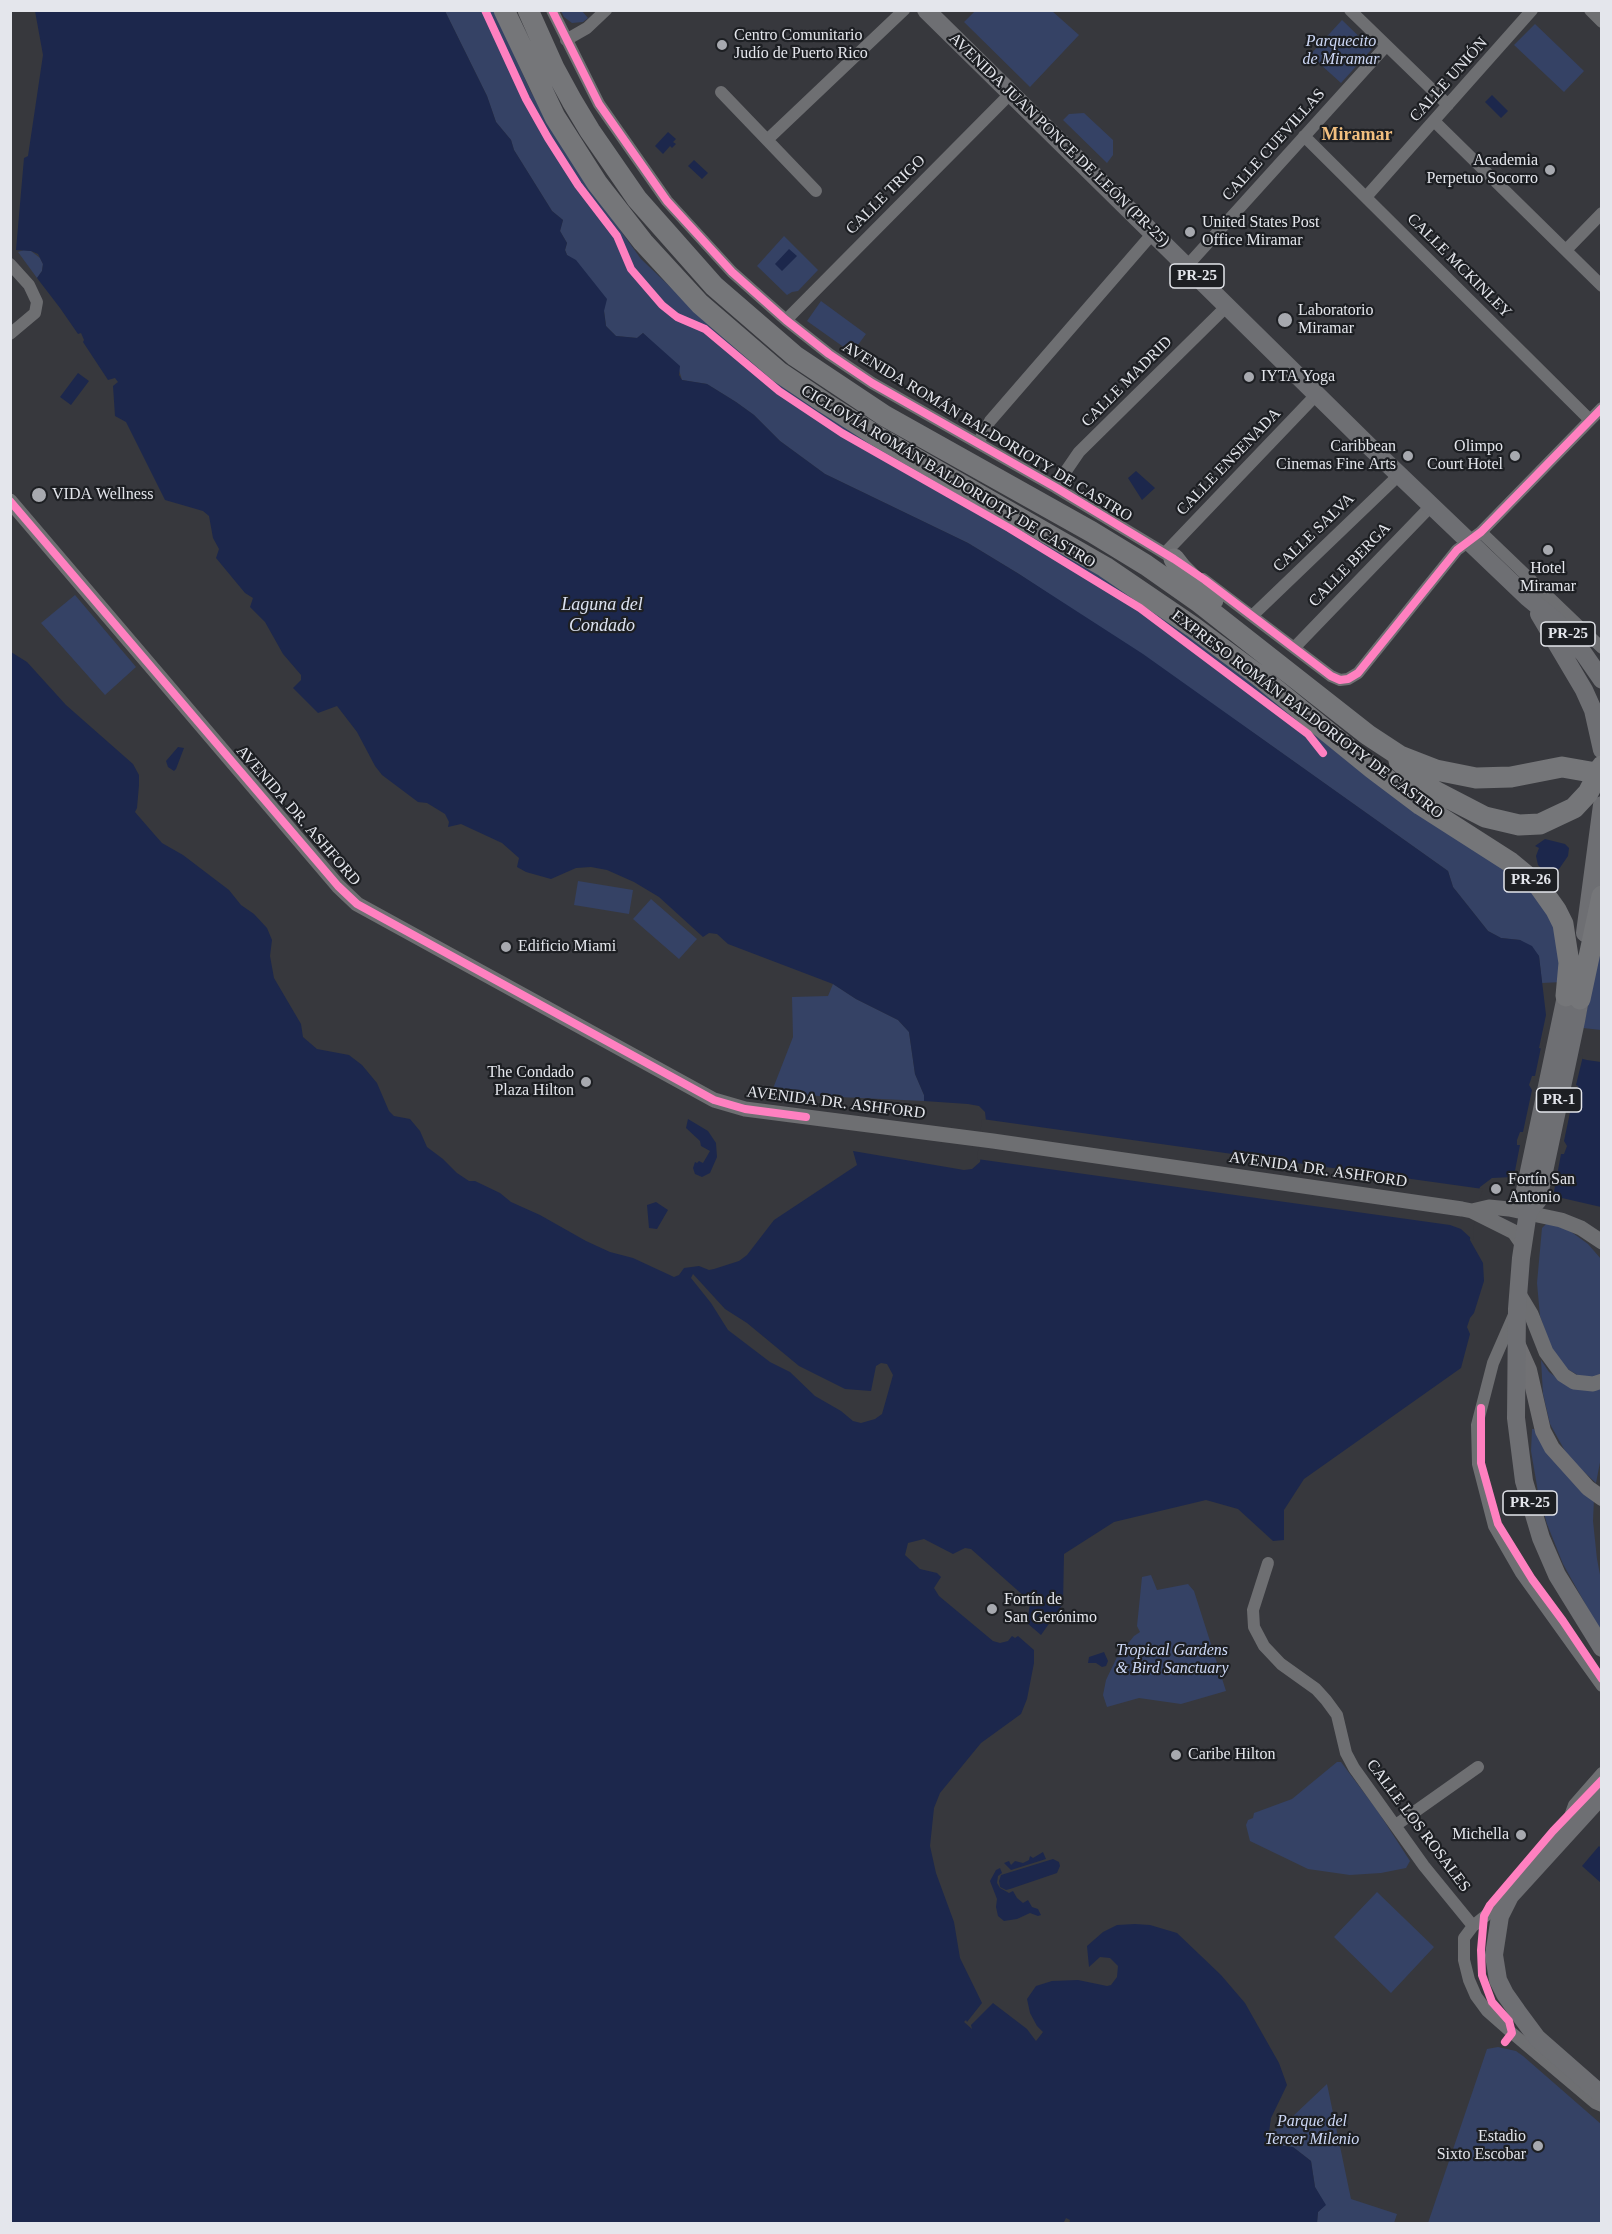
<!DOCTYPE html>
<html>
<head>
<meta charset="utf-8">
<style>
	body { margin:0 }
	#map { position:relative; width:1612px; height:2234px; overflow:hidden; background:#37383d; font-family:"Times New Roman",serif }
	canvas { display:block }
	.frame { position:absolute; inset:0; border:12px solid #e4e6ec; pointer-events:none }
</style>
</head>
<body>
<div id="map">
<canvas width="1612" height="2234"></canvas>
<div class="frame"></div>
</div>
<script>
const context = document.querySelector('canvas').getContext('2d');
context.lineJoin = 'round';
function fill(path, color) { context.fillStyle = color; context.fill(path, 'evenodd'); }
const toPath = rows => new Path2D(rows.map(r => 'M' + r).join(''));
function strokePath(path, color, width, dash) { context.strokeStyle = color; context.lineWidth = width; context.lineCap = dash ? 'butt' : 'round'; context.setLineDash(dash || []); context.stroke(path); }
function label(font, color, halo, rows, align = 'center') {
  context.font = font + ' "Times New Roman",serif'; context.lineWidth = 4.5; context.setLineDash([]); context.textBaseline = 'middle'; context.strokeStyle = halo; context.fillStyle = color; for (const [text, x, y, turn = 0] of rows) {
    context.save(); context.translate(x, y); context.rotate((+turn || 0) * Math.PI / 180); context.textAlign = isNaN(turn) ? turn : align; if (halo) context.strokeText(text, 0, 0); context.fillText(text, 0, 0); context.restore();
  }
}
fill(toPath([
	[445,11,494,11,531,92,582,177,641,259,703,318,1131,592,1494,860,1529,888,1555,924,1562,982,1542,983,1539,956,1520,940,1501,938,1488,931,1453,887,1448,871,1255,734,1019,574,968,543,825,474,780,441,754,415,736,402,707,384,682,380,679,370,643,333,637,338,616,336,606,326,604,311,571,258,567,255,565,250,567,243,560,231,563,220,552,211,514,150,511,140,496,122,487,96],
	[561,11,582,11,588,18,583,22,572,23,564,17],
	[975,11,1052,11,1079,35,1030,87,964,22],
	[1342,20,1372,49,1341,83,1310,55],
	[1535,24,1584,71,1564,92,1514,45],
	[1084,113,1113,140,1113,155,1107,163,1063,120,1069,114],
	[784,236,818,270,798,291,792,292,787,295,757,266],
	[24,250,31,251,40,258,43,264,42,271,37,278,18,252],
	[821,301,866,334,852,353,807,321],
	[75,595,136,667,105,695,41,623],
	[578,881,633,890,629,914,574,905],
	[651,899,697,939,679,959,633,919],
	[1601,943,1601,1030,1583,1028,1597,962],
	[833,984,856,999,898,1020,909,1032,915,1074,924,1095,924,1101,818,1096,772,1091,793,1037,792,997,828,996],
	[1548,1222,1570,1231,1588,1244,1601,1259,1601,1375,1593,1378,1581,1377,1564,1367,1551,1348,1540,1316,1537,1283,1542,1228],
	[1541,1360,1549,1372,1565,1384,1601,1388,1601,1457,1596,1483,1569,1458,1550,1424,1543,1394],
	[1532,1429,1534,1429,1594,1498,1593,1521,1597,1559,1601,1580,1601,1632,1563,1564,1547,1524,1538,1492,1531,1451],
	[1151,1575,1157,1590,1188,1584,1194,1591,1226,1691,1181,1704,1139,1698,1107,1707,1103,1695,1106,1680,1117,1657,1134,1636,1140,1632,1137,1626,1142,1577],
	[1337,1762,1341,1762,1377,1810,1410,1861,1406,1868,1381,1873,1350,1875,1308,1869,1250,1841,1246,1825,1248,1820,1253,1818,1254,1813,1292,1799],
	[1377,1892,1434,1947,1391,1993,1334,1937],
	[1498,2047,1516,2051,1523,2056,1601,2124,1601,2223,1428,2223,1487,2049],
	[1327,2084,1351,2199,1397,2214,1394,2223,1317,2223,1318,2212,1325,2205,1315,2187,1311,2161,1293,2147,1277,2145,1268,2139,1268,2135,1291,2118]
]), '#354265');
fill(toPath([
	[35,11,445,11,487,96,496,122,511,140,514,150,552,211,563,220,560,231,567,243,565,250,567,255,576,260,607,299,604,311,606,326,616,336,637,338,643,333,680,366,679,375,682,380,707,384,736,402,754,415,780,441,825,474,968,543,1019,574,1143,654,1448,871,1453,887,1488,931,1501,938,1520,940,1532,946,1539,956,1546,1015,1539,1048,1587,1060,1601,1062,1601,1207,1562,1198,1512,1177,1492,1178,1480,1187,1472,1211,1470,1240,1483,1263,1484,1281,1474,1313,1470,1318,1467,1327,1470,1334,1461,1368,1304,1479,1284,1510,1284,1540,1273,1541,1238,1509,1206,1500,1114,1522,1064,1554,1063,1604,1041,1635,1027,1623,1030,1604,1025,1597,971,1549,965,1548,953,1554,924,1539,908,1543,905,1555,920,1569,937,1573,941,1577,934,1588,939,1596,993,1641,1000,1643,1008,1641,1012,1636,1015,1638,1018,1636,1034,1650,1034,1663,1027,1699,1021,1714,981,1743,940,1793,934,1808,930,1846,936,1873,954,1922,960,1958,982,2003,967,2022,966,2020,964,2022,972,2029,971,2025,993,2003,1027,2029,1036,2041,1043,2032,1037,2026,1030,2013,1027,1999,1036,1986,1052,1981,1078,1980,1107,1986,1111,1985,1117,1977,1118,1966,1110,1958,1100,1957,1089,1967,1087,1946,1103,1932,1117,1925,1135,1924,1150,1925,1177,1933,1221,1975,1245,2003,1279,2063,1287,2085,1271,2118,1268,2139,1277,2145,1293,2147,1311,2161,1315,2187,1326,2205,1318,2212,1317,2223,1069,2224,1070,2220,1066,2218,1063,2224,11,2224,11,652,27,662,66,705,133,764,139,775,139,785,137,808,135,812,154,834,162,843,183,855,229,890,241,905,254,914,267,928,272,940,270,956,274,978,301,1024,303,1037,317,1049,349,1055,362,1065,377,1083,389,1111,394,1116,410,1119,420,1131,427,1147,443,1159,457,1173,469,1181,475,1181,500,1193,511,1202,540,1215,586,1241,610,1252,633,1258,674,1277,679,1275,684,1268,699,1266,709,1270,714,1269,739,1261,747,1255,774,1220,857,1165,853,1151,964,1170,972,1169,980,1162,986,1121,985,1112,979,1106,968,1104,924,1101,924,1095,915,1074,909,1032,898,1020,856,999,833,984,728,944,717,934,709,933,703,937,659,897,634,882,607,870,591,867,576,868,551,879,526,872,517,867,519,858,502,843,461,824,448,827,449,822,445,814,427,803,418,802,382,775,375,766,357,732,337,706,318,713,293,688,301,680,301,675,283,654,265,622,250,607,253,598,245,593,216,558,219,549,213,538,209,516,203,511,165,500,126,422,115,416,113,386,118,382,115,378,108,380,83,342,84,340,81,333,78,334,60,308,37,278,42,271,43,264,38,254,31,251,16,250,24,158,28,156,43,55],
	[693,1274,725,1309,747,1323,799,1366,845,1389,871,1391,876,1366,881,1363,887,1364,893,1375,882,1414,875,1419,861,1423,853,1421,841,1411,815,1396,790,1372,770,1362,728,1330,711,1303,691,1278],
	[1492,95,1508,111,1501,118,1485,102],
	[668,132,676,139,673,142,676,144,672,148,670,146,663,154,655,146],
	[694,160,708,173,702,179,688,166],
	[789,249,797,256,782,271,775,264],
	[78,373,89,381,71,405,60,397],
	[1136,471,1155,488,1142,500,1128,478],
	[178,747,184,748,176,769,174,771,168,767,166,761],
	[1545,839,1565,844,1569,848,1568,856,1559,869,1551,871,1543,870,1538,865,1536,856,1539,848,1535,846],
	[688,1119,708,1131,716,1143,717,1157,710,1173,702,1177,695,1174,693,1168,695,1162,697,1163,699,1161,703,1163,710,1151,701,1146,700,1141,686,1128],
	[656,1202,668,1210,657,1229,649,1228,647,1205],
	[1104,1652,1108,1661,1106,1666,1102,1667,1096,1663,1088,1663,1089,1657],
	[1599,1846,1601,1848,1601,1883,1582,1866],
	[1043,1852,1046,1859,1011,1870,1004,1863,1009,1861,1011,1865,1015,1861,1023,1863,1029,1860,1030,1856,1033,1858],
	[1053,1859,1059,1862,1060,1866,1057,1873,1010,1889,1006,1890,1000,1887,999,1881,1001,1875],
	[1000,1868,1002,1873,998,1876,997,1883,1000,1888,1009,1893,1013,1891,1017,1898,1023,1903,1028,1900,1032,1907,1038,1909,1041,1915,1038,1916,1030,1913,1017,1919,1004,1921,998,1916,996,1907,997,1899,990,1881,996,1870]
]), '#1c274c');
fill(toPath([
	[1545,1028,1542,1046,1583,1056,1576,1085,1578,1086,1578,1095,1573,1098,1564,1141,1567,1146,1564,1154,1561,1154,1553,1197,1513,1181,1520,1145,1517,1145,1517,1140,1520,1132,1523,1132,1532,1090,1529,1085,1532,1076,1535,1076],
	[982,1119,1483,1189,1475,1211,1473,1240,1461,1229,1450,1225,977,1159]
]), '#37383d');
strokePath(toPath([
	[552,10,599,104,667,201,732,272,786,320,829,354,872,383,1055,487,1179,562],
	[1350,10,1448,105],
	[1590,10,1602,22],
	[566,40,587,28,606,10],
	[721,92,816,191],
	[1434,121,1602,286],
	[1304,136,1590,420],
	[767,140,904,10],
	[1366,197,1532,10],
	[1566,250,1602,213],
	[10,264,29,285,37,302,35,313,10,334],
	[1187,266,1386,46],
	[786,320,1011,93],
	[978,443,990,421,1153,233],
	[1055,487,1079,452,1227,306],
	[1481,532,1602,648],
	[1165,553,1317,394],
	[1203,579,1331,676,1340,680,1348,679,1358,673,1457,550,1481,532,1602,408],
	[1252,616,1399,475],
	[1294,648,1431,506],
	[1514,1315,1493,1363,1477,1425,1478,1464,1494,1526,1521,1573,1602,1686],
	[1268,1563,1253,1610,1254,1627,1264,1646,1281,1664,1316,1689,1326,1700,1337,1715,1346,1753,1354,1768,1424,1866,1473,1926],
	[1396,1825,1478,1767],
	[1567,1832,1570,1816,1574,1805,1602,1773],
	[1505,1900,1473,1926,1464,1938,1464,1960,1469,1980,1476,1996,1487,2011,1512,2033,1595,2103,1602,2106]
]), '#6e6f72', 12);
strokePath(toPath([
	[10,501,338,886,357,904,714,1100,745,1109,993,1141,1462,1209,1472,1211,1489,1207,1509,1209,1561,1220,1581,1228,1602,1242],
	[1472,1211,1514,1232,1523,1245],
	[1519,1294,1531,1314,1546,1352,1563,1375,1574,1382,1593,1384,1602,1381]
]), '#6e6f72', 15);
strokePath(toPath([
	[1517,1343,1529,1370,1543,1431,1552,1448,1588,1488,1602,1498]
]), '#717174', 16);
strokePath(toPath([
	[926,10,1369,446,1527,597,1556,621,1584,654,1602,680],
	[1539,614,1584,690,1593,710,1602,750],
	[1585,933,1602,805],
	[1578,987,1580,999,1576,1021,1538,1200,1528,1212,1521,1258,1517,1309,1516,1418,1524,1481,1541,1538,1557,1575,1602,1648],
	[1528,1212,1524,1195,1566,996],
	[1602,1795,1510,1896,1500,1916,1494,1955,1498,1980,1505,1994,1517,2011,1537,2038,1602,2095]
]), '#6e6f73', 18);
strokePath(toPath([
	[504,10,555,117,597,183,643,242,700,304,779,372,825,403,875,435,1105,567,1193,627,1259,676,1372,768,1421,805,1510,862,1539,886,1556,910,1563,924,1569,963,1566,996],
	[528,10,554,68,572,101,590,131,637,199,714,286,795,356,885,416,1092,532,1146,565,1200,603,1368,735,1400,756,1436,770,1476,778,1511,777,1562,767,1602,774],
	[1174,559,1181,568,1213,600],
	[1399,761,1431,789,1485,817,1519,825,1540,824,1574,808,1588,793,1602,766],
	[1580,999,1602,896]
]), '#757679', 21);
strokePath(toPath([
	[485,10,526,99,548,138,578,185,617,236,631,269,662,305,677,317,705,329,779,391,842,433,1009,528,1140,608,1308,734,1323,753],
	[552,10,599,104,667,201,732,272,786,320,829,354,872,383,1055,487,1174,559,1205,580,1331,676,1340,680,1348,679,1358,673,1457,550,1481,532,1602,408],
	[10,501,338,886,357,904,714,1100,745,1109,806,1117],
	[1481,1408,1481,1463,1498,1524,1532,1579,1563,1621,1602,1679],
	[1505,2042,1512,2033,1509,2021,1492,2002,1482,1975,1481,1950,1484,1916,1490,1905,1553,1831,1602,1780]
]), '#ff80c0', 8);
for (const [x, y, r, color] of [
	[722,45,6,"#a7a9af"],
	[1550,170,6,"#a7a9af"],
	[1190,232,6,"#a7a9af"],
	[1285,320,8,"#a7a9af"],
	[1249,377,6,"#a7a9af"],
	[1408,456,6,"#a7a9af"],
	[1515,456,6,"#a7a9af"],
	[39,495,8,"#a7a9af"],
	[1548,550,6,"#a7a9af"],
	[506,947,6,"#a7a9af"],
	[586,1082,6,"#a7a9af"],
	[1496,1189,6,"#a7a9af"],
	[992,1609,6,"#a7a9af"],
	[1176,1755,6,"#a7a9af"],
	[1521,1835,6,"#a7a9af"],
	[1538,2146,6,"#a7a9af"]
]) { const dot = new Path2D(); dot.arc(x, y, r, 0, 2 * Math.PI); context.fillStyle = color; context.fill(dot); strokePath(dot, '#1d1f23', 2); }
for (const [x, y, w] of [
	[1197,276,54],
	[1568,634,54],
	[1531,880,54],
	[1559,1100,45],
	[1530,1503,54]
]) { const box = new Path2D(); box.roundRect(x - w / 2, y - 12, w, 24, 4.5); context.fillStyle = '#1d1f23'; context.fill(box); strokePath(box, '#e4e6ec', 1.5); }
label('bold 15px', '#e4e6ec', null, [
	["PR-25",1197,276],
	["PR-25",1568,634],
	["PR-26",1531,880],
	["PR-1",1559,1100],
	["PR-25",1530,1503]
]);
label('16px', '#e4e6ec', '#1d1f23', [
	["Centro Comunitario",734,36],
	["Judío de Puerto Rico",734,54],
	["Academia",1538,161,"right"],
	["Perpetuo Socorro",1538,179,"right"],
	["United States Post",1202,223],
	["Office Miramar",1202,241],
	["Laboratorio",1298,311],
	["Miramar",1298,329],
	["IYTA Yoga",1261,377],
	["Caribbean",1396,447,"right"],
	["Cinemas Fine Arts",1396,465,"right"],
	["Olimpo",1503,447,"right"],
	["Court Hotel",1503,465,"right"],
	["VIDA Wellness",52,495],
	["Hotel",1548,569,"center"],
	["Miramar",1548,587,"center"],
	["Edificio Miami",518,947],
	["The Condado",574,1073,"right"],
	["Plaza Hilton",574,1091,"right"],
	["Fortín San",1508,1180],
	["Antonio",1508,1198],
	["Fortín de",1004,1600],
	["San Gerónimo",1004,1618],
	["Caribe Hilton",1188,1755],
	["Michella",1509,1835,"right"],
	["Estadio",1526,2137,"right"],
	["Sixto Escobar",1526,2155,"right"]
], 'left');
label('italic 16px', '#ced9f7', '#1d1f23', [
	["Parquecito",1341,42],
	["de Miramar",1341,60],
	["Tropical Gardens",1172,1651],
	["& Bird Sanctuary",1172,1669],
	["Parque del",1312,2122],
	["Tercer Milenio",1312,2140]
]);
label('16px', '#e4e6ec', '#1d1f23', [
	["CALLE UNIÓN",1449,80,-48],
	["AVENIDA JUAN PONCE DE LEÓN (PR-25)",1059,140,44],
	["CALLE CUEVILLAS",1274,145,-48],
	["CALLE TRIGO",886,195,-45],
	["CALLE MCKINLEY",1459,266,45],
	["CALLE MADRID",1127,382,-45],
	["AVENIDA ROMÁN BALDORIOTY DE CASTRO",987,432,31],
	["CALLE ENSENADA",1229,462,-46],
	["CICLOVÍA ROMÁN BALDORIOTY DE CASTRO",948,477,31],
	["CALLE SALVA",1314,533,-44],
	["CALLE BERGA",1350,565,-46],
	["EXPRESO ROMÁN BALDORIOTY DE CASTRO",1307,715,37],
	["AVENIDA DR. ASHFORD",298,816,49],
	["AVENIDA DR. ASHFORD",836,1103,7],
	["AVENIDA DR. ASHFORD",1318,1170,8],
	["CALLE LOS ROSALES",1418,1826,53]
]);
label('bold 18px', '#f2bf7f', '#1d1f23', [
	["Miramar",1357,135]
]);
label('italic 18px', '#dde3f2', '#1d1f23', [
	["Laguna del",602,605],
	["Condado",602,626]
]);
</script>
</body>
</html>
